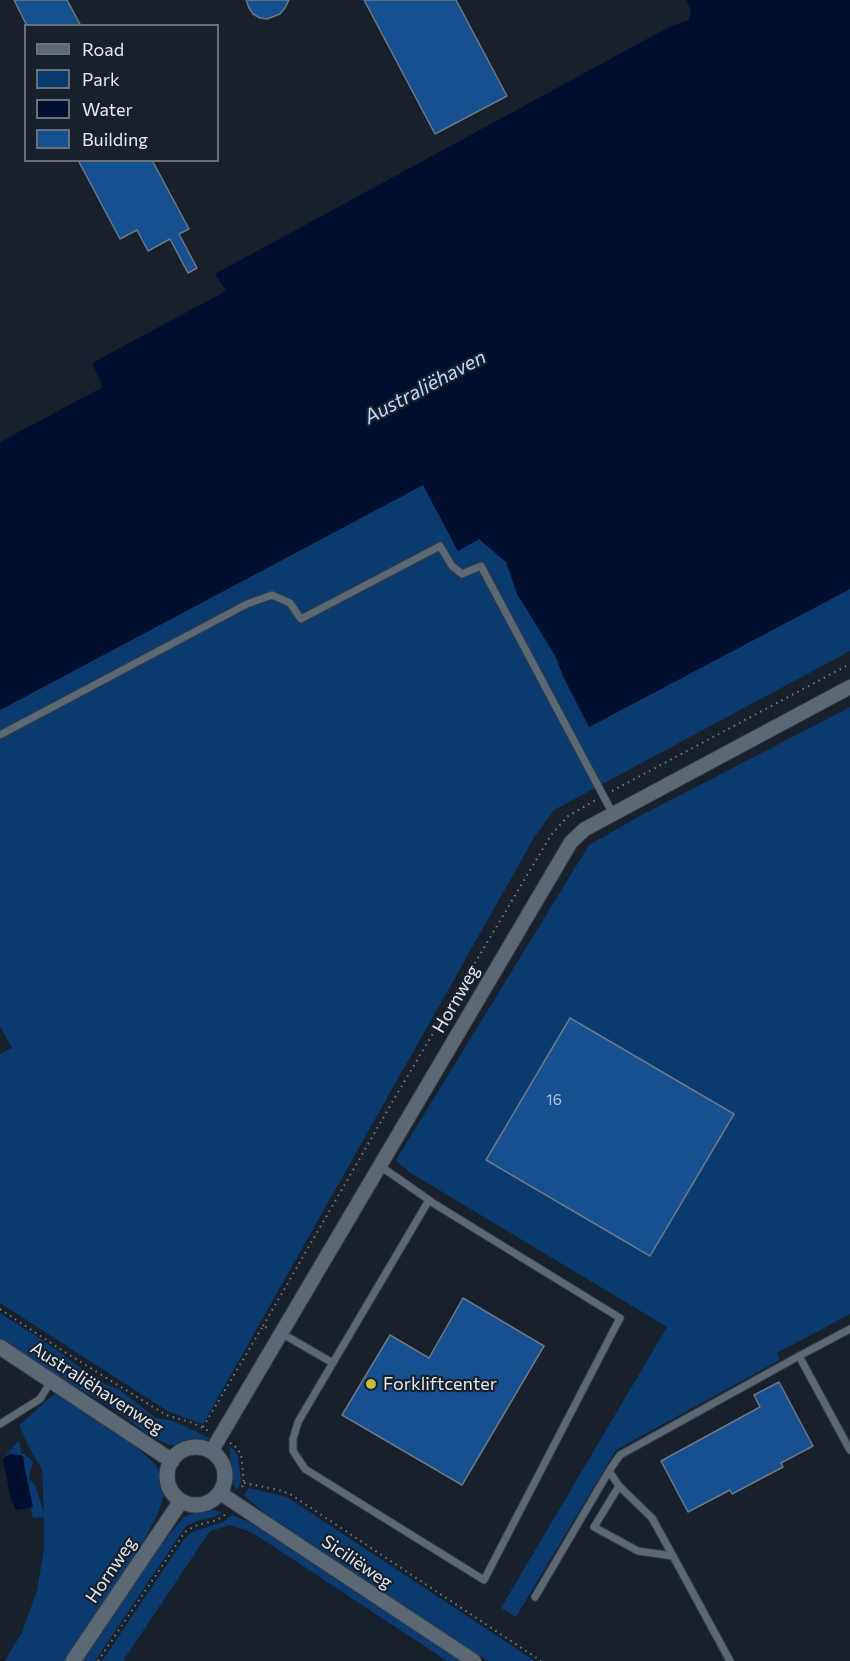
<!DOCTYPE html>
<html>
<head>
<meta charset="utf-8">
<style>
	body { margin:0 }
	#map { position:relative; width:850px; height:1661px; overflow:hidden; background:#17202b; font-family:Commissioner,sans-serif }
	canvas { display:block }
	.legend { position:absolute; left:24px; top:24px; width:195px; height:138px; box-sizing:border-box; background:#17202b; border:2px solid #69717a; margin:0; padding:8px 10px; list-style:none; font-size:18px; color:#e4eaf1 }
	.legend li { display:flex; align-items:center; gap:12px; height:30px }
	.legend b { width:30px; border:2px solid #69717a }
</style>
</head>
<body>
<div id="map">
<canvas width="850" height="1661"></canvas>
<ul class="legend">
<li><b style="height:8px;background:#5d6875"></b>Road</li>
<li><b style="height:16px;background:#0a3a6e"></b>Park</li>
<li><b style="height:16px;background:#000f30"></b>Water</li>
<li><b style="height:16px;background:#165090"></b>Building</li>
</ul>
</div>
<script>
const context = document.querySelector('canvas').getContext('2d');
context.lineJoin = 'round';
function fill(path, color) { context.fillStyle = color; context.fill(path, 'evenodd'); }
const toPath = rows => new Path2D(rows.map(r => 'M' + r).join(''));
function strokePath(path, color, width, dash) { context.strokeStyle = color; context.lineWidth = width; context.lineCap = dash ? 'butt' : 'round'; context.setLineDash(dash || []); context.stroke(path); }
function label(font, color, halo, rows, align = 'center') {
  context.font = font + ' Commissioner,sans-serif'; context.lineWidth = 4.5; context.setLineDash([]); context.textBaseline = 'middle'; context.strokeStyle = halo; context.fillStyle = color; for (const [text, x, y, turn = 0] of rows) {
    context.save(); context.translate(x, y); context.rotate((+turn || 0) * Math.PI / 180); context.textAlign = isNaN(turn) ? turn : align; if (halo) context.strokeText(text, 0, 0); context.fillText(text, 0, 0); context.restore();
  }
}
fill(toPath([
	[423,485,458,551,479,539,506,562,531,616,556,657,563,676,589,727,850,589,850,651,554,810,535,836,203,1424,169,1412,0,1303,0,1054,12,1048,0,1026,0,710],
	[850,707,850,1314,777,1353,780,1360,616,1450,516,1617,501,1608,667,1327,409,1172,396,1160,589,845,640,816],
	[0,1313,44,1341,99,1381,120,1390,156,1418,169,1420,185,1426,211,1439,181,1445,170,1445,153,1438,114,1409,45,1369,0,1338],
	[55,1393,133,1444,156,1465,160,1474,160,1482,164,1495,157,1516,144,1540,123,1575,66,1661,5,1661,22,1632,37,1591,44,1549,44,1517,33,1518,26,1487,24,1457,6,1455,19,1440,21,1452,33,1461,29,1479,35,1485,44,1513,42,1470,28,1445,19,1425],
	[230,1447,235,1451,238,1456,241,1482,237,1490,233,1483,230,1464],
	[249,1488,287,1497,535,1661,488,1661,265,1513,244,1496],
	[212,1510,222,1512,215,1517,200,1520,186,1526,95,1661,83,1661,160,1545,184,1517,193,1513],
	[232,1515,254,1524,461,1661,447,1661,253,1533,230,1525,210,1531,123,1661,102,1661,184,1539,192,1532,223,1522]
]), '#0a3a6e');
fill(toPath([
	[686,0,850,0,850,589,589,727,563,676,556,657,517,594,506,562,479,539,458,551,423,485,0,710,0,442,103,387,92,363,226,291,215,274,671,26,689,20,691,10],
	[10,1454,22,1455,33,1507,16,1510,10,1496,3,1459]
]), '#000f30');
const building = toPath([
	[14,0,67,0,81,26,27,26,14,0],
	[246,0,289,0,285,8,280,14,267,19,260,18,253,14,249,8,246,0],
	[364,0,456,0,507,96,435,134,364,0],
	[78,160,152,160,189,229,179,234,197,268,188,273,170,239,148,251,137,230,120,239,78,160],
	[570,1018,734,1114,650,1256,486,1160,570,1018],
	[463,1298,544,1346,462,1485,342,1415,390,1335,429,1358,463,1298],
	[779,1382,813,1446,781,1463,783,1467,732,1494,730,1490,688,1512,661,1461,760,1407,754,1395,779,1382]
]);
fill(building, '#165090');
strokePath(building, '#6c7785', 1.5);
const lane = toPath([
	[0,735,247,604,272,595,290,603,301,619,440,546,452,566,462,574,481,566,613,814],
	[380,1166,409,1186,429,1200,433,1203,620,1318,484,1580,305,1469,293,1451,293,1439,298,1422,429,1200],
	[850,1329,799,1356,850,1450],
	[281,1333,333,1363],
	[0,1424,40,1399,51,1381],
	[619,1486,609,1471,620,1455,799,1356],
	[673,1556,638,1551,594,1527,619,1486,652,1518,673,1556,730,1661],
	[535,1597,609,1471]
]);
const street = toPath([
	[211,1452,571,842,585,829,850,687],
	[220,1493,474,1661]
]);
const secondary = toPath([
	[0,1347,172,1461],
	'167 1476a29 29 0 1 1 58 0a29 29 0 1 1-58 0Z',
	[73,1661,181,1501]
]);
strokePath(lane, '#353a44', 9);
strokePath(street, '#353a44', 16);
strokePath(secondary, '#353a44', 17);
strokePath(toPath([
	[612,791,850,664],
	[0,1309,60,1349,166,1415,193,1423,209,1431],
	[263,1326,397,1094,551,835,568,816,596,800],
	[203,1427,263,1326,268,1328],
	[230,1443,234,1445,241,1454,244,1483,240,1491],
	[244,1483,279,1490,290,1494,541,1661],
	[98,1661,185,1532,195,1526,217,1520,226,1514]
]), '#747b84', 2, [1.5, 4.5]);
strokePath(lane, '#5d6875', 7);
strokePath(street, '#5d6875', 14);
strokePath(secondary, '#5d6875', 15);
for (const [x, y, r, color] of [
	[371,1384,6,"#c6bc3c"]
]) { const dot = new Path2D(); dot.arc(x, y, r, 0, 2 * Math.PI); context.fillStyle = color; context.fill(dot); strokePath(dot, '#17202b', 2); }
label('15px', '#b0c4d9', null, [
	["16",554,1100]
]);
label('18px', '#e4eaf1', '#17202b', [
	["Hornweg",456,999,-60],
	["Australiëhavenweg",97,1388,33],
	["Siciliëweg",357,1562,34],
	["Hornweg",111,1570,-56]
]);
label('18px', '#e4eaf1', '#17202b', [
	["Forkliftcenter",383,1384]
], 'left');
label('italic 20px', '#bddaff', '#17202b', [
	["Australiëhaven",425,387,-28]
]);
</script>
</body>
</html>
